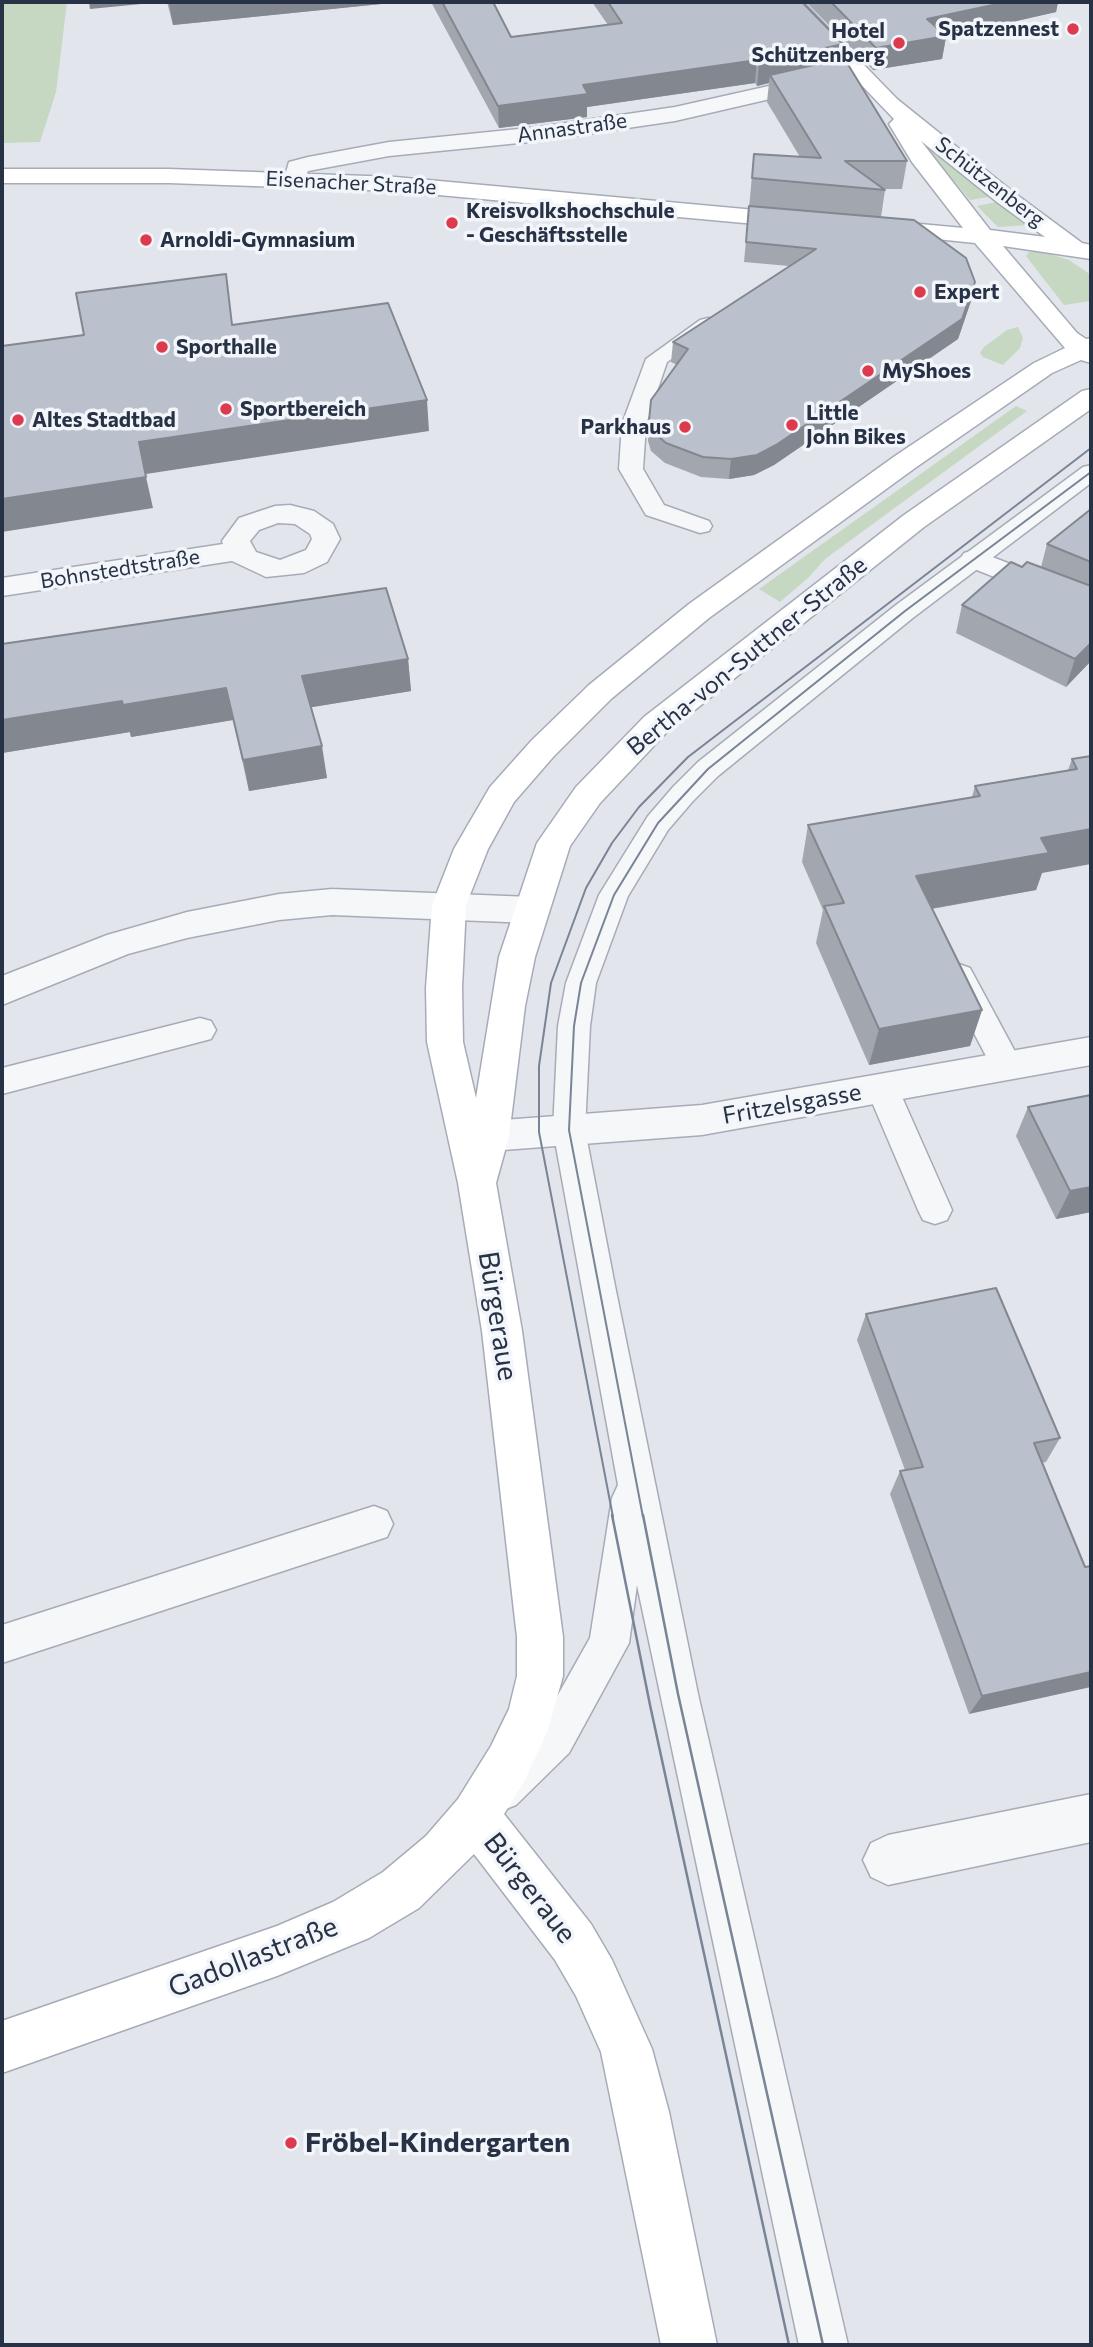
<!DOCTYPE html>
<html>
<head>
<meta charset="utf-8">
<style>
	body { margin:0 }
	#map { position:relative; width:1093px; height:2347px; overflow:hidden; background:#e2e5ec; font-family:Commissioner,sans-serif }
	canvas { display:block }
	.frame { position:absolute; inset:0; border:4px solid #283246; pointer-events:none }
</style>
</head>
<body>
<div id="map">
<canvas width="1093" height="2347"></canvas>
<div class="frame"></div>
</div>
<script>
const context = document.querySelector('canvas').getContext('2d');
context.lineJoin = 'round';
function fill(path, color) { context.fillStyle = color; context.fill(path, 'evenodd'); }
const toPath = rows => new Path2D(rows.map(r => 'M' + r).join(''));
function strokePath(path, color, width, dash) { context.strokeStyle = color; context.lineWidth = width; context.lineCap = dash ? 'butt' : 'round'; context.setLineDash(dash || []); context.stroke(path); }
function label(font, color, halo, rows, align = 'center') {
  context.font = font + ' Commissioner,sans-serif'; context.lineWidth = 7; context.setLineDash([]); context.textBaseline = 'middle'; context.strokeStyle = halo; context.fillStyle = color; for (const [text, x, y, turn = 0] of rows) {
    context.save(); context.translate(x, y); context.rotate((+turn || 0) * Math.PI / 180); context.textAlign = isNaN(turn) ? turn : align; if (halo) context.strokeText(text, 0, 0); context.fillText(text, 0, 0); context.restore();
  }
}
fill(toPath([
	[2,2,67,2,56,92,40,142,2,143],
	[932,144,989,197,970,200,924,145],
	[1001,201,1029,221,1028,225,998,227,977,206],
	[1040,251,1069,260,1091,275,1091,301,1064,305,1026,256,1029,252],
	[1018,327,1023,338,1020,348,1003,365,983,357,980,353,984,347,1007,330],
	[1016,406,1027,411,825,559,809,577,780,602,759,589]
]), '#c6d7c2');
const lane = toPath([
	[708,318,716,320,719,325,716,330,667,362,646,424,643,469,664,505,709,521,712,526,709,531,700,533,646,515,619,469,622,424,646,359,700,320,708,318],
	[1091,465,1091,483,914,617,718,776,693,801,668,830,628,896,596,983,590,1026,585,1130,615,1286,698,1694,848,2345,799,2345,637,1585,629,1643,569,1753,516,1805,501,1811,486,1805,480,1790,486,1775,541,1725,590,1638,612,1498,618,1485,553,1130,558,1026,566,983,599,895,648,816,673,787,698,762,896,605,1083,467,1091,465],
	[959,964,970,968,1018,1057,1023,1066,1018,1075,1007,1079,996,1075,944,976,948,968,959,964],
	[200,1018,211,1021,216,1030,211,1039,2,1094,2,1068,200,1018],
	[882,1075,893,1079,898,1088,952,1210,947,1220,935,1224,923,1220,918,1210,866,1088,871,1079,882,1075],
	[374,1506,387,1511,393,1524,387,1537,2,1663,2,1625,374,1506]
]);
const street = toPath([
	[818,75,829,81,826,86,675,121,539,141,389,156,308,171,303,184,295,186,284,179,289,162,308,157,389,142,539,127,675,107,818,75],
	[290,505,314,511,333,524,340,539,327,562,304,573,266,577,232,561,2,596,2,578,223,544,222,541,239,518,275,506,290,505],
	[278,523,295,524,310,534,312,539,306,550,280,560,256,552,250,541,259,530,278,523],
	[974,550,1091,595,1091,615,964,565,960,559,964,553,974,550],
	[332,889,531,897,543,901,548,910,543,919,531,923,332,915,279,920,187,938,128,954,2,1005,2,976,107,935,187,912,279,894,332,889],
	[1091,1037,1091,1065,702,1135,490,1151,477,1147,471,1136,477,1125,490,1121,702,1105,1091,1037],
	[1091,1794,1091,1842,888,1885,871,1877,863,1860,871,1843,888,1835,1091,1794]
]);
const secondary = toPath([
	[782,2,803,2,897,99,1013,192,1082,243,1091,245,1091,259,1003,246,1077,333,1086,339,1091,338,1091,363,1081,360,1052,373,915,468,709,618,611,699,554,756,514,802,488,849,466,905,462,988,463,1042,476,1098,499,957,537,843,576,787,644,717,904,515,1082,391,1091,389,1091,409,924,527,666,733,600,803,570,846,535,957,525,1006,509,1136,496,1183,522,1331,563,1637,563,1676,548,1730,525,1780,504,1814,591,1924,612,1960,652,2049,669,2112,717,2345,661,2345,601,2052,576,1996,555,1960,474,1854,419,1908,369,1938,277,1976,2,2073,2,2021,277,1926,333,1902,383,1872,426,1836,458,1799,491,1746,509,1709,517,1676,517,1637,482,1331,458,1183,427,1042,426,988,432,905,454,849,490,787,532,740,589,685,689,604,895,456,1034,363,1065,348,975,243,869,232,865,227,869,222,877,220,963,228,912,162,889,124,894,119,782,2],
	[921,141,997,202,1045,237,990,230,921,141],
	[2,169,169,169,395,177,799,214,807,216,811,221,807,226,799,228,395,191,169,183,2,183,2,169]
]);
strokePath(lane, '#a6acb7', 3);
strokePath(street, '#a6acb7', 3);
strokePath(secondary, '#a6acb7', 3);
fill(lane, '#f5f7f9');
fill(street, '#f5f7f9');
fill(secondary, '#fff');
strokePath(toPath([
	[613,1517,539,1132,539,1066,551,983,586,888,612,843,639,807,688,757,1091,448],
	[643,1517,569,1130,574,1026,581,983,614,895,658,823,708,769,905,611,1091,472]
]), '#798497', 2);
strokePath(toPath([
	[612,1515,650,1705,789,2345],
	[643,1515,678,1694,823,2345]
]), '#798497', 2.5);
fill(toPath([
	[167,2,401,2,173,25],
	[431,2,493,2,511,37,608,25,592,2,802,2,842,59,907,161,902,189,884,189,885,190,881,217,975,282,971,301,958,339,774,465,754,475,729,479,701,477,665,463,651,451,648,441,649,421,677,365,671,362,673,342,789,266,744,262,754,154,800,157,767,102,769,83,757,86,755,83,587,107,587,117,499,128],
	[806,2,1058,2,1056,12,946,37,942,59,873,70],
	[1091,509,1091,661,1066,687,956,633,962,605,1022,567,1041,567,1047,544],
	[2,644,408,659,411,691,311,707,327,778,249,791,233,720,131,737,130,732,2,753],
	[1091,756,1042,873,1036,890,932,909,982,1010,970,1046,869,1065,816,943,823,910,802,862,808,825,972,797,975,786,1068,770,1072,759],
	[1091,1095,1091,1212,1056,1219,1016,1136,1028,1107],
	[866,1314,1060,1438,1046,1462,1042,1463,1085,1567,969,1714,890,1494,900,1471,905,1470,857,1340]
]), '#a1a6af');
fill(toPath([
	[89,2,162,2,90,9],
	[181,2,401,2,173,25,169,3],
	[1007,2,1058,2,1056,12,946,37,942,59,873,70,876,48,927,19],
	[843,44,840,67,770,75,769,83,757,86,759,63],
	[757,60,755,83,587,107,587,117,499,128,498,106,583,85],
	[975,282,971,301,958,339,774,465,754,475,729,479,731,459],
	[427,400,429,431,146,474,139,442],
	[146,477,153,508,2,532,2,499],
	[1091,643,1091,661,1066,687,1075,659],
	[408,659,411,691,307,708,302,676],
	[226,688,233,720,131,737,130,732,2,753,2,720,122,701],
	[322,746,327,778,249,791,243,760],
	[1091,829,1091,864,1042,873,1036,890,906,913,916,876,1041,838],
	[982,1010,970,1046,869,1065,879,1029],
	[1091,1187,1091,1212,1056,1219,1070,1191],
	[1091,1672,1091,1687,969,1714,982,1696]
]), '#83878f');
const building = toPath([
	[442,2,493,2,511,37,622,23,608,2,802,2,843,44,759,63,757,60,583,85,588,94,498,106,442,2],
	[831,2,1007,2,927,19,946,36,876,48,831,2],
	[844,58,907,161,845,161,885,190,752,178,754,154,821,158,770,75,844,58],
	[749,206,914,220,966,258,975,282,962,319,776,445,757,455,731,459,703,457,666,443,652,431,649,421,651,400,688,349,673,342,816,249,746,242,749,206],
	[226,274,232,325,388,303,427,400,139,442,146,477,2,499,2,346,84,335,76,293,226,274],
	[1091,509,1091,562,1047,544,1091,509],
	[1011,562,1022,567,1027,562,1091,586,1091,643,1075,659,962,605,1011,562],
	[386,588,408,659,302,676,322,746,243,760,226,688,123,705,122,701,2,720,2,644,386,588],
	[1091,756,1091,829,1041,838,1049,853,916,876,982,1010,879,1029,824,906,844,903,808,825,980,796,975,786,1077,769,1072,759,1091,756],
	[1091,1095,1091,1187,1070,1191,1028,1107,1091,1095],
	[996,1288,1060,1438,1034,1443,1085,1567,1091,1566,1091,1672,982,1696,900,1471,923,1467,866,1314,996,1288]
]);
fill(building, '#bbc1cc');
strokePath(building, '#83878f', 2);
for (const [x, y, r, color] of [
	[1073,29,7,"#de3a4d"],
	[899,43,7,"#de3a4d"],
	[452,223,7,"#de3a4d"],
	[146,240,7,"#de3a4d"],
	[920,292,7,"#de3a4d"],
	[162,347,7,"#de3a4d"],
	[868,371,7,"#de3a4d"],
	[226,409,7,"#de3a4d"],
	[18,420,7,"#de3a4d"],
	[792,425,7,"#de3a4d"],
	[685,427,7,"#de3a4d"],
	[291,2143,7,"#de3a4d"]
]) { const dot = new Path2D(); dot.arc(x, y, r, 0, 2 * Math.PI); context.fillStyle = color; context.fill(dot); strokePath(dot, '#f2f5f9', 2.5); }
label('bold 21px', '#283246', '#f2f5f9', [
	["Spatzennest",1059,29,"right"],
	["Hotel",885,31,"right"],
	["Schützenberg",885,55,"right"],
	["Kreisvolkshochschule",466,211],
	["- Geschäftsstelle",466,235],
	["Arnoldi-Gymnasium",160,240],
	["Expert",934,292],
	["Sporthalle",176,347],
	["MyShoes",882,371],
	["Sportbereich",240,409],
	["Little",806,413],
	["John Bikes",806,437],
	["Altes Stadtbad",32,420],
	["Parkhaus",671,427,"right"]
], 'left');
label('21px', '#283246', '#f2f5f9', [
	["Annastraße",572,128,-8],
	["Schützenberg",990,182,38],
	["Eisenacher Straße",351,183,3],
	["Bohnstedtstraße",120,569,-9]
]);
label('24px', '#283246', '#f2f5f9', [
	["Bertha-von-Suttner-Straße",747,656,-39],
	["Fritzelsgasse",792,1104,-10]
]);
label('28px', '#283246', '#f2f5f9', [
	["Bürgeraue",498,1316,81],
	["Bürgeraue",530,1888,52],
	["Gadollastraße",253,1957,-21]
]);
label('bold 28px', '#283246', '#f2f5f9', [
	["Fröbel-Kindergarten",305,2143]
], 'left');
</script>
</body>
</html>
